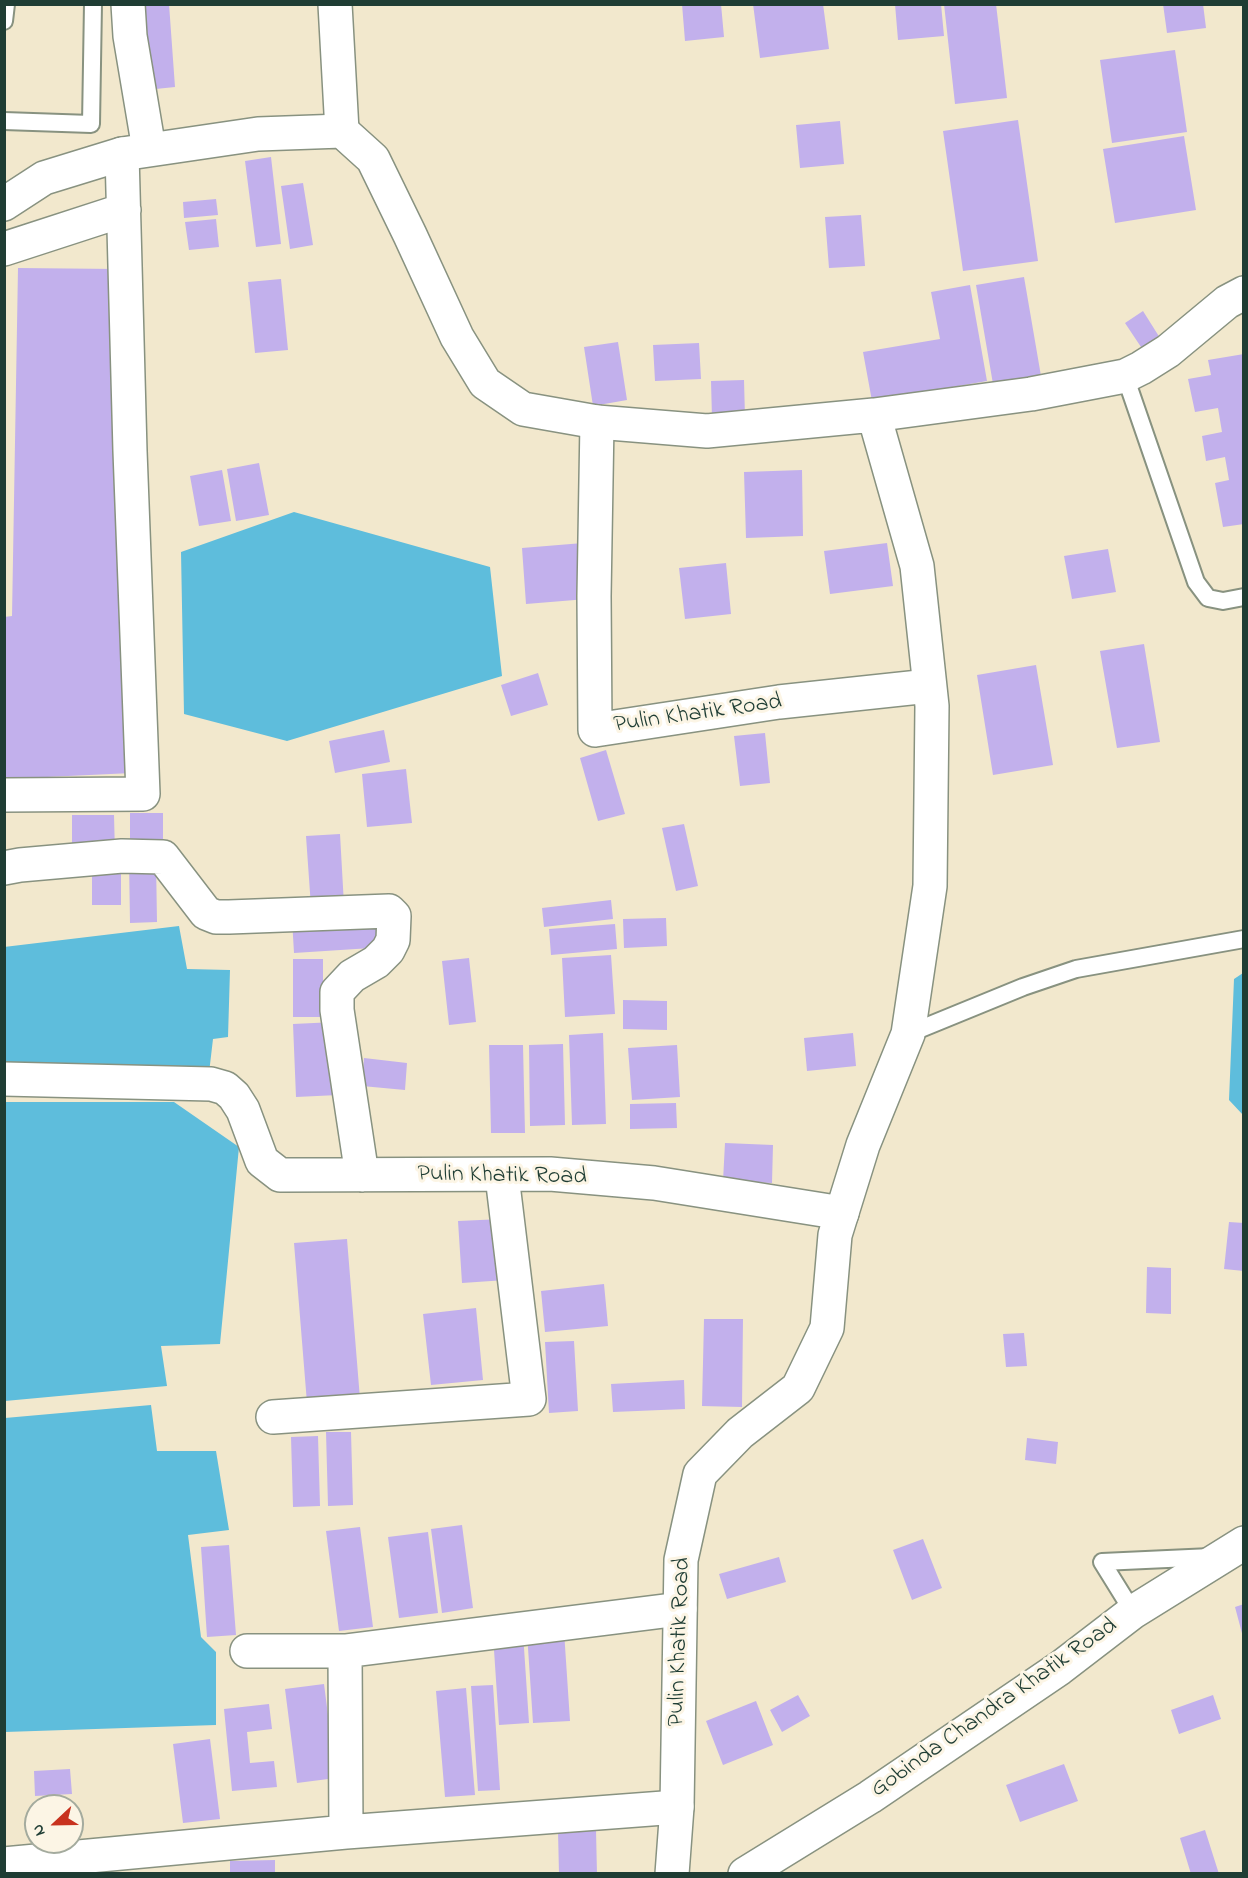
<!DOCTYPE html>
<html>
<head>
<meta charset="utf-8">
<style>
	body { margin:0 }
	#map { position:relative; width:1248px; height:1878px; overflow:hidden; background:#f2e8cd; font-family:"Indie Flower",sans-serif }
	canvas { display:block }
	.frame { position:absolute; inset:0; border:6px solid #1f3d34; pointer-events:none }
	.north { position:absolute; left:24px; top:1794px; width:60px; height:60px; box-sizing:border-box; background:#fcf5e5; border:2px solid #a4ab9e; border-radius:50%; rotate:248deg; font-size:16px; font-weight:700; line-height:24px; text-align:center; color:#1f3d34 }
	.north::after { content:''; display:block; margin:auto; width:21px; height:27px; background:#c8321e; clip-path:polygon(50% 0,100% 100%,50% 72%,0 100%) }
</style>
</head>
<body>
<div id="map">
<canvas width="1248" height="1878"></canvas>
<div class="frame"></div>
<div class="north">N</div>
</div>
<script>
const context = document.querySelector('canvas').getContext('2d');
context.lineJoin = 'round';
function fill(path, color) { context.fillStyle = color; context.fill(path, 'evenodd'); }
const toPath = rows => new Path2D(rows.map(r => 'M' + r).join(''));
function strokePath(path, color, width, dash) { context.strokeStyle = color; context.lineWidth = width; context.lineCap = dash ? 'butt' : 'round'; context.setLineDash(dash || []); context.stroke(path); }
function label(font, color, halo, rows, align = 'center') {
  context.font = font + ' "Indie Flower",sans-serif'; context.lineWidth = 6; context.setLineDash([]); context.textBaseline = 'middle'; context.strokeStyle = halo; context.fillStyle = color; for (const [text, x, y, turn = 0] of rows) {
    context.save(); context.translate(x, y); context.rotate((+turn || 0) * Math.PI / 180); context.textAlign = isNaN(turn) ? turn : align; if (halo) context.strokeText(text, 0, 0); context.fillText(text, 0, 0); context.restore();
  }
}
fill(toPath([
	[294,512,490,567,502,676,287,741,184,714,181,552],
	[179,926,187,969,230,970,228,1037,213,1039,209,1073,5,1075,4,947],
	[1243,973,1243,1115,1229,1100,1234,979],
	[5,1102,174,1102,239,1147,220,1344,161,1346,167,1386,5,1401],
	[151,1405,157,1451,216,1451,229,1530,188,1535,201,1637,216,1652,216,1725,5,1732,5,1418]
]), '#5ebddc');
fill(toPath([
	[169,4,175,87,146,90,140,6],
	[682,4,721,4,724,37,685,41],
	[753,4,823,4,829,49,760,58],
	[895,4,941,4,944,36,898,40],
	[944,4,996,4,1007,98,955,104],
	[1163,4,1203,4,1206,28,1167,33],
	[1175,50,1187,132,1112,143,1100,60],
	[1018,120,1038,261,963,271,943,131],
	[840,121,844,164,800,168,796,125],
	[1184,136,1196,210,1115,223,1103,149],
	[271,157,281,244,256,247,245,161],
	[303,183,313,245,290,249,281,186],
	[216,199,218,215,184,218,183,202],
	[861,215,865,266,829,268,825,217],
	[216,219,219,247,189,250,185,222],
	[18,268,118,269,132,773,4,779,4,617,12,616],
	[1024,277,1041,376,993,384,976,285],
	[281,279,288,350,255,353,248,282],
	[970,285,987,381,872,401,863,352,940,339,931,292],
	[1143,311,1160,338,1143,350,1125,323],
	[618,342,627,400,593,406,584,347],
	[699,343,701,379,655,381,653,345],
	[1244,354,1244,524,1223,527,1215,483,1229,480,1225,457,1206,461,1202,436,1222,432,1218,408,1195,412,1188,379,1211,375,1208,360],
	[744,380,745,417,712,418,711,381],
	[259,463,269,515,236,521,227,469],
	[222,470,231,521,199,526,190,476],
	[802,470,803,536,746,538,744,472],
	[583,543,587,599,526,604,522,548],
	[887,543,893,586,830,594,824,551],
	[1108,549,1116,592,1072,599,1064,556],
	[726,563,731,614,685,619,679,568],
	[1144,644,1160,742,1117,748,1100,651],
	[1036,665,1053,765,993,775,977,675],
	[538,673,548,705,511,716,501,685],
	[384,730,390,762,335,773,329,741],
	[765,733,770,783,740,786,734,736],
	[606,750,625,814,598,821,580,758],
	[406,769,412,823,367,827,362,774],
	[130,813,163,813,163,850,130,850],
	[72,815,114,815,115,854,72,855],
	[684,824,698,886,676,891,662,828],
	[340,834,344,905,311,907,306,836],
	[121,860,121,905,92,905,92,861],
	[129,860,156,860,157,922,130,923],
	[611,900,613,919,544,927,542,908],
	[385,913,387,947,294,953,292,919],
	[666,918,667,946,624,948,623,919],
	[615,924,617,949,551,955,549,929],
	[611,955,615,1014,565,1017,562,958],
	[469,958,476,1022,449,1025,442,961],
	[293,959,323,959,323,1017,293,1017],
	[623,1000,667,1001,667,1030,623,1029],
	[335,1022,338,1095,296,1097,293,1024],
	[603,1033,606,1124,572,1125,569,1035],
	[853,1033,856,1066,807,1071,804,1038],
	[563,1044,565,1125,530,1126,529,1045],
	[489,1045,523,1045,525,1133,491,1133],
	[677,1045,680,1097,632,1100,628,1048],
	[364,1058,407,1063,405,1090,362,1086],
	[676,1103,677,1128,630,1129,630,1104],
	[725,1143,773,1145,772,1183,723,1181],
	[502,1219,506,1280,462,1283,458,1221],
	[1229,1222,1244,1223,1244,1271,1224,1269],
	[347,1239,360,1399,307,1403,294,1243],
	[1147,1267,1171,1268,1171,1314,1146,1313],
	[604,1284,608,1326,545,1332,541,1291],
	[476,1308,483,1380,431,1385,423,1314],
	[704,1319,743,1319,742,1407,702,1406],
	[1024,1333,1027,1366,1006,1367,1003,1334],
	[574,1341,578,1411,549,1413,545,1342],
	[684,1380,685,1409,613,1412,611,1384],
	[326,1432,351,1432,353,1505,328,1506],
	[318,1436,320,1506,293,1507,291,1437],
	[1027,1438,1058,1442,1056,1464,1025,1460],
	[462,1525,473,1608,442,1613,431,1529],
	[360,1527,373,1627,339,1631,326,1531],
	[428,1532,438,1613,399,1618,388,1537],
	[923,1539,942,1588,912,1600,893,1550],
	[229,1545,236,1635,207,1637,201,1547],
	[779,1557,786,1582,727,1599,719,1574],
	[1244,1604,1244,1636,1243,1637,1235,1607],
	[564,1631,570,1721,533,1723,527,1633],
	[523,1633,529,1723,499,1725,493,1635],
	[324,1684,336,1778,297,1783,285,1689],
	[493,1685,500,1790,478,1791,471,1686],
	[466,1688,475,1795,445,1797,436,1691],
	[798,1695,810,1716,782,1732,770,1710],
	[1213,1695,1221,1719,1179,1734,1171,1710],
	[756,1701,773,1745,723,1765,706,1721],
	[269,1704,272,1729,247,1732,250,1763,274,1761,277,1787,232,1791,224,1709],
	[210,1739,220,1819,183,1823,173,1744],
	[1064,1764,1078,1801,1020,1822,1006,1785],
	[70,1769,72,1794,35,1796,34,1771],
	[596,1830,597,1874,559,1874,558,1831],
	[1205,1830,1219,1874,1191,1874,1180,1838],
	[275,1860,275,1874,230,1874,230,1861]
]), '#c2b0ec');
const lane = toPath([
	[4,21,6,4],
	[4,121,91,124,93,4],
	[1125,376,1196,582,1208,598,1223,601,1244,597],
	[908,1034,1023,987,1076,969,1244,939],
	[1133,1612,1102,1562,1211,1557]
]);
const street = toPath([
	[128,4,130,36,149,149],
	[335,4,342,131],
	[4,249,124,210],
	[597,422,594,596,595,730,779,702,929,686],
	[4,795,143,794,130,451,122,154],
	[4,868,20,865,122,856,163,857,206,913,216,917,229,917,389,911,394,916,393,940,388,950,376,962,352,976,337,992,337,1010,362,1175],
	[4,1079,211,1084,225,1088,234,1096,243,1110,262,1161,280,1175,550,1174,654,1183,842,1213],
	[273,1417,529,1399,502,1176],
	[247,1651,345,1651,680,1609],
	[345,1651,346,1832],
	[4,1864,346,1832,677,1807]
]);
const secondary = toPath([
	[4,204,44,178,122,154,258,134,342,131,373,159,410,235,457,337,485,383,523,409,597,422,707,431,874,415,1031,394,1125,376,1141,368,1168,351,1227,302,1244,293],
	[672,1874,677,1807,681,1560,700,1474,740,1433,798,1388,827,1328,835,1235,863,1145,908,1034,930,886,932,706,917,566,874,415],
	[745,1874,870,1797,1060,1668,1133,1612,1244,1543]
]);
strokePath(lane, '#889280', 20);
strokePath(street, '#889280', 36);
strokePath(secondary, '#889280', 36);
strokePath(lane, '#fff', 16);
strokePath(street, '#fff', 33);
strokePath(secondary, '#fff', 33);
label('24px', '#1f3d34', '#fcf5e5', [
	["Pulin Khatik Road",698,715,-8],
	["Pulin Khatik Road",502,1177,1],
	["Pulin Khatik Road",681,1642,-88],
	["Gobinda Chandra Khatik Road",995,1709,-35]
]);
</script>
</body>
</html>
